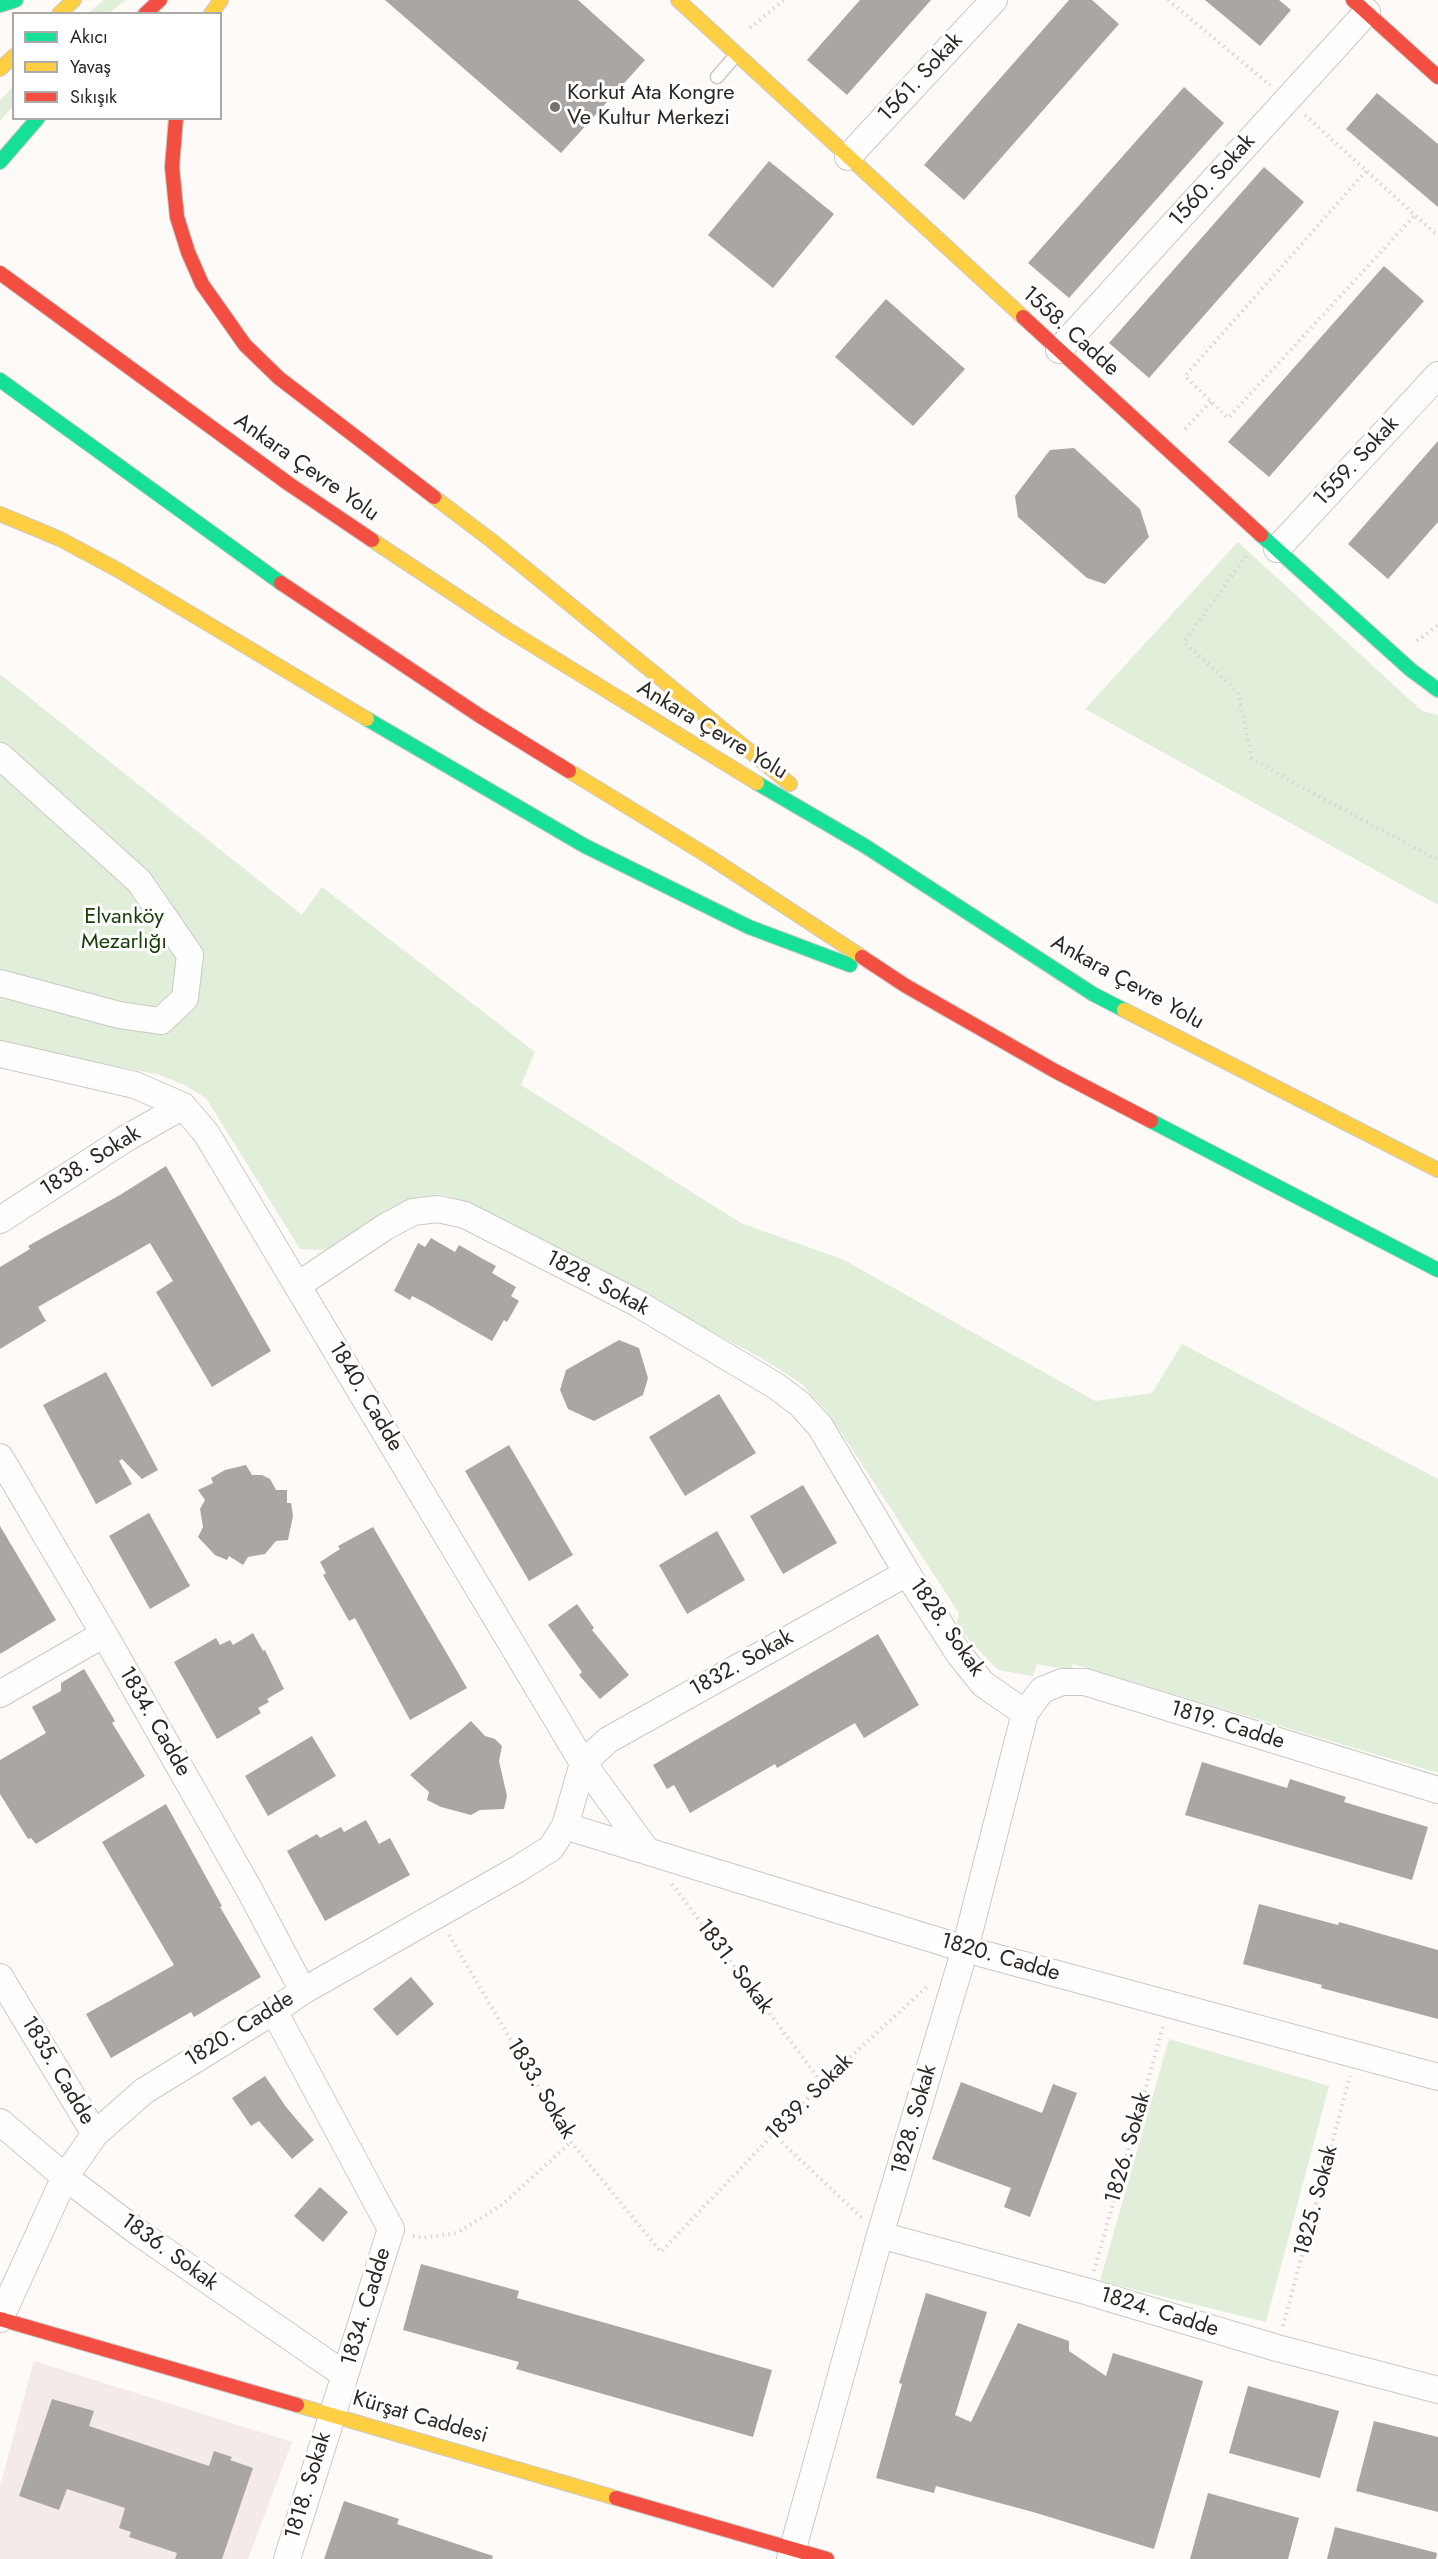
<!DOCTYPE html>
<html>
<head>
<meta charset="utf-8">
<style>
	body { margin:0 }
	#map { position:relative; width:1438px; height:2559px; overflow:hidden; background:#fdfaf7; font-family:Jost,sans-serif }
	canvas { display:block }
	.legend { position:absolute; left:12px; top:12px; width:210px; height:108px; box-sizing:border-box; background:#fff; border:2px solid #aba9a7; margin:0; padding:8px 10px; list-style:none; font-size:18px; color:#2c2723 }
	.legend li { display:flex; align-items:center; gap:12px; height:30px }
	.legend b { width:30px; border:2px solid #aba9a7 }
</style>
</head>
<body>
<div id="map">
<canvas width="1438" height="2559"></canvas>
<ul class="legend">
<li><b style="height:8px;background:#16e098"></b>Akıcı</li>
<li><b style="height:8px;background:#ffcf43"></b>Yavaş</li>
<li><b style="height:8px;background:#f24e42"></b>Sıkışık</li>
</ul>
</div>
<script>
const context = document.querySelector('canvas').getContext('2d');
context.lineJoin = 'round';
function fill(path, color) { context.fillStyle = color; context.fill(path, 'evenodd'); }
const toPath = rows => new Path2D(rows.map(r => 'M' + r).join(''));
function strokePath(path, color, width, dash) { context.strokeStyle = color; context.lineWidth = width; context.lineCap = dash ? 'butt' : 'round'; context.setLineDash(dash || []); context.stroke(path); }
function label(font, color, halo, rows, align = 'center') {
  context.font = font + ' Jost,sans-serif'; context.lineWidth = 6; context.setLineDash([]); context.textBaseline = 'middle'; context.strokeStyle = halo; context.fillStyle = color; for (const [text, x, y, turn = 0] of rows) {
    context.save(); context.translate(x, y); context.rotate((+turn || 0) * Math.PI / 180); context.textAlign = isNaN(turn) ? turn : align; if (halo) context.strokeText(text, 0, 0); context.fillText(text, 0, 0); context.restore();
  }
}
fill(toPath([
	[34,2361,292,2442,248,2559,0,2559,0,2486]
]), '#f5eaea');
fill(toPath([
	[104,0,126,0,109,13,88,13],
	[13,86,13,106,0,121,0,101],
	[1238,542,1422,711,1438,715,1438,905,1085,709],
	[0,674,302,915,322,887,535,1052,521,1085,741,1223,844,1260,1095,1401,1152,1393,1182,1344,1438,1479,1438,1773,1073,1664,1071,1670,1037,1664,1033,1676,998,1670,956,1626,959,1613,829,1414,802,1384,763,1359,472,1204,441,1194,414,1198,325,1250,300,1249,206,1098,186,1086,160,1075,0,1042],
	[1169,2039,1329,2086,1266,2322,1100,2281]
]), '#e0eeda');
fill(toPath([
	[385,0,578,0,645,60,561,153],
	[860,0,931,0,847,95,807,60],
	[1069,0,1092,0,1119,24,964,200,924,165],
	[1205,0,1279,0,1291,10,1260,46],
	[1184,87,1224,123,1069,298,1028,263],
	[1377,93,1438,144,1438,207,1346,129],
	[769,161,834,214,773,288,708,235],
	[1264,167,1304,202,1149,378,1109,343],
	[1384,266,1424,301,1269,477,1228,442],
	[886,299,965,369,913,426,835,357],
	[1438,441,1438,522,1388,579,1348,544],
	[1074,448,1140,509,1149,537,1105,584,1087,578,1018,517,1015,496,1050,450],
	[166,1166,271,1351,212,1387,156,1292,173,1281,150,1243,38,1307,46,1321,0,1349,0,1267,30,1249,28,1246,120,1195],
	[431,1238,455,1252,459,1245,483,1259,496,1266,492,1273,516,1287,511,1296,519,1301,507,1322,504,1320,492,1341,424,1302,412,1296,410,1300,394,1291,418,1243,425,1247],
	[619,1340,639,1348,648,1378,643,1395,594,1421,568,1409,560,1390,566,1370],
	[106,1372,158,1470,142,1479,122,1459,119,1461,132,1484,96,1504,43,1405],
	[719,1394,756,1453,685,1496,649,1437],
	[509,1445,573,1555,529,1581,465,1471],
	[246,1465,252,1475,262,1475,270,1479,276,1490,287,1490,287,1503,291,1503,293,1516,288,1540,276,1541,265,1554,248,1557,243,1565,229,1556,227,1560,215,1555,198,1537,203,1527,200,1509,205,1500,198,1490,213,1483,211,1478,225,1470],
	[803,1485,837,1543,783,1574,750,1516],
	[149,1513,190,1586,150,1609,109,1536],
	[0,1526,56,1620,0,1654],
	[373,1527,467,1688,410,1720,355,1618,349,1621,323,1575,326,1573,320,1562,340,1549,338,1546],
	[717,1531,745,1580,687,1614,659,1565],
	[577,1604,594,1628,592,1630,629,1675,600,1699,579,1675,582,1672,548,1625],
	[253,1633,263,1651,265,1650,284,1689,267,1699,269,1702,258,1708,261,1713,217,1739,174,1662,216,1638,220,1645,230,1640,233,1645],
	[878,1634,919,1705,864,1738,855,1723,777,1768,775,1764,690,1813,674,1785,667,1789,653,1765],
	[84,1669,115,1721,112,1723,145,1776,36,1844,31,1838,28,1839,0,1794,0,1760,46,1733,32,1707,61,1691,61,1683],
	[471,1721,485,1736,495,1739,502,1746,499,1761,507,1796,504,1809,480,1810,471,1815,441,1807,427,1800,429,1792,410,1775],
	[312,1736,336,1776,268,1816,245,1776],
	[1202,1762,1287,1788,1290,1779,1346,1797,1344,1802,1428,1827,1412,1880,1185,1815],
	[166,1804,222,1906,220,1907,261,1977,194,2017,191,2012,111,2058,86,2014,174,1965,102,1842],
	[366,1820,379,1844,390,1838,410,1875,325,1921,287,1851,317,1834,320,1838,341,1827,344,1832],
	[1259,1904,1338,1925,1339,1922,1438,1950,1438,2019,1321,1988,1322,1985,1243,1964],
	[411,1977,434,2004,397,2036,373,2009],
	[265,2076,286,2107,314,2140,292,2159,259,2121,251,2126,232,2098],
	[961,2082,1042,2113,1053,2084,1077,2093,1030,2217,1004,2207,1011,2188,932,2159],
	[320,2187,348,2212,323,2242,294,2216],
	[421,2264,519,2291,517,2298,772,2370,753,2437,516,2369,519,2362,403,2330],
	[926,2293,987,2312,955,2415,971,2422,1018,2323,1069,2341,1069,2351,1106,2376,1113,2353,1203,2381,1154,2549,1033,2512,936,2486,934,2493,876,2478,902,2384,899,2383],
	[1248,2386,1339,2411,1320,2478,1229,2453],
	[52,2399,94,2411,89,2426,209,2466,214,2451,232,2457,230,2460,253,2468,222,2559,175,2559,177,2553,129,2537,131,2532,119,2528,125,2508,67,2489,59,2510,19,2496],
	[1374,2421,1438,2437,1438,2512,1356,2491],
	[1208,2493,1299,2518,1288,2559,1190,2559],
	[344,2501,399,2519,397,2524,493,2556,492,2559,324,2559],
	[1335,2527,1437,2553,1436,2559,1327,2559]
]), '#aaa6a4');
const lane = toPath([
	[717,77,736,55]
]);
const street = toPath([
	[848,157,994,0],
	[1059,350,1367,12],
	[1277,549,1438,375],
	[0,756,139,881,190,955,185,998,161,1021,119,1015,0,983],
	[0,1054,135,1085,183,1106,206,1133,583,1763,647,1851],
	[0,1220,125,1139,183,1106],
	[298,1285,385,1227,413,1212,438,1209,465,1215,635,1302,776,1386,800,1404,820,1426,907,1573,959,1654,983,1684,1025,1713],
	[0,1457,104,1634,249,1889,303,1991],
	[0,1694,104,1634],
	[565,1826,965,1949,1438,2077],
	[0,1977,95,2134],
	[274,2011,391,2229,287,2559],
	[0,2122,65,2177,139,2233,345,2375],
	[880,2235,1089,2292,1277,2348,1438,2390],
	[0,2319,65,2177,95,2134,144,2091,274,2011,303,1991,518,1869,551,1848,565,1826,583,1763,608,1740,907,1573],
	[790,2559,880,2235,965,1949,1025,1713,1042,1690,1062,1682,1085,1682,1438,1790]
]);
const fast = toPath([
	[0,5,16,0],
	[0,162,38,118],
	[0,380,281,583],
	[1261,535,1411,670,1438,690],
	[367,719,585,846,749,927,850,965],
	[757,783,865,846,1093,994,1124,1010],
	[1151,1121,1438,1270]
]);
const slow = toPath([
	[678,0,1023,317],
	[59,14,74,0],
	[211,14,221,0],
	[0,69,14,56],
	[434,497,492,541,790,784],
	[0,514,60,539,118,570,367,719],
	[372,540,508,630,757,783],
	[569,771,708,856,862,957],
	[1124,1010,1438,1170],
	[297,2405,616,2498]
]);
const jam = toPath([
	[1353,0,1438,77],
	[145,14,160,0],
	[176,118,172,167,177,217,188,252,202,284,245,345,279,378,434,497],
	[0,273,289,484,372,540],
	[1023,317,1261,535],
	[281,583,480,716,569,771],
	[862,957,906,986,1055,1071,1151,1121],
	[0,2319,297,2405],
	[616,2498,827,2559]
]);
strokePath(lane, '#ccc8c5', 15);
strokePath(street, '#ccc8c5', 28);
strokePath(fast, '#ccc8c5', 16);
strokePath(slow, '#ccc8c5', 16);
strokePath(jam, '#ccc8c5', 16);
strokePath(toPath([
	[1168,0,1270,85],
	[750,28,784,0],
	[1305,115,1438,236],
	[1366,171,1185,376,1228,418,1415,215],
	[1185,429,1211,401],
	[1246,556,1184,642,1238,692,1252,758,1292,782,1438,860],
	[1417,641,1438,625],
	[672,1884,822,2083],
	[449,1935,571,2142,661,2252,822,2083,929,1985],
	[773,2134,862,2218],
	[413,2236,422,2238,457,2233,503,2204,571,2142],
	[1094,2271,1163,2027],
	[1283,2326,1350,2076]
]), '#d7d5d5', 4, [1.5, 4.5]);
strokePath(lane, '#fffefe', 12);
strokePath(street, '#fffefe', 26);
strokePath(fast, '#16e098', 14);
strokePath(slow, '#ffcf43', 14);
strokePath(jam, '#f24e42', 14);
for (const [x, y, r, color] of [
	[555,107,6,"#75716d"]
]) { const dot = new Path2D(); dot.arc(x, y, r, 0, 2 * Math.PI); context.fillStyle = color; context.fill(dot); strokePath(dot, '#fff', 2); }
label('22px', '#2c2723', '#fff', [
	["1561. Sokak",921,78,-47],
	["1560. Sokak",1213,181,-48],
	["1558. Cadde",1070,332,42],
	["1559. Sokak",1357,462,-47],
	["Ankara Çevre Yolu",306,468,35],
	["Ankara Çevre Yolu",712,731,31],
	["Ankara Çevre Yolu",1127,983,29],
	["1838. Sokak",91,1162,-32],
	["1828. Sokak",597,1284,28],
	["1840. Cadde",365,1397,59],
	["1828. Sokak",946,1628,55],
	["1832. Sokak",742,1664,-29],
	["1834. Cadde",154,1722,60],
	["1819. Cadde",1227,1726,17],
	["1820. Cadde",1000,1958,16],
	["1831. Sokak",734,1967,53],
	["1820. Cadde",240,2030,-32],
	["1835. Cadde",57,2071,59],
	["1833. Sokak",540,2089,59],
	["1839. Sokak",810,2098,-45],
	["1828. Sokak",915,2120,-74],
	["1826. Sokak",1129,2148,-74],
	["1825. Sokak",1317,2201,-75],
	["1836. Sokak",169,2253,36],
	["1834. Cadde",367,2307,-73],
	["1824. Cadde",1159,2313,17],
	["Kürşat Caddesi",420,2418,16],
	["1818. Sokak",309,2486,-73]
]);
label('22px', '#2c2723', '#fff', [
	["Korkut Ata Kongre",567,94],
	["Ve Kultur Merkezi",567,119]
], 'left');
label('22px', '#163e08', '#fff', [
	["Elvanköy",124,918],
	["Mezarlığı",124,943]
]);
</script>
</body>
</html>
